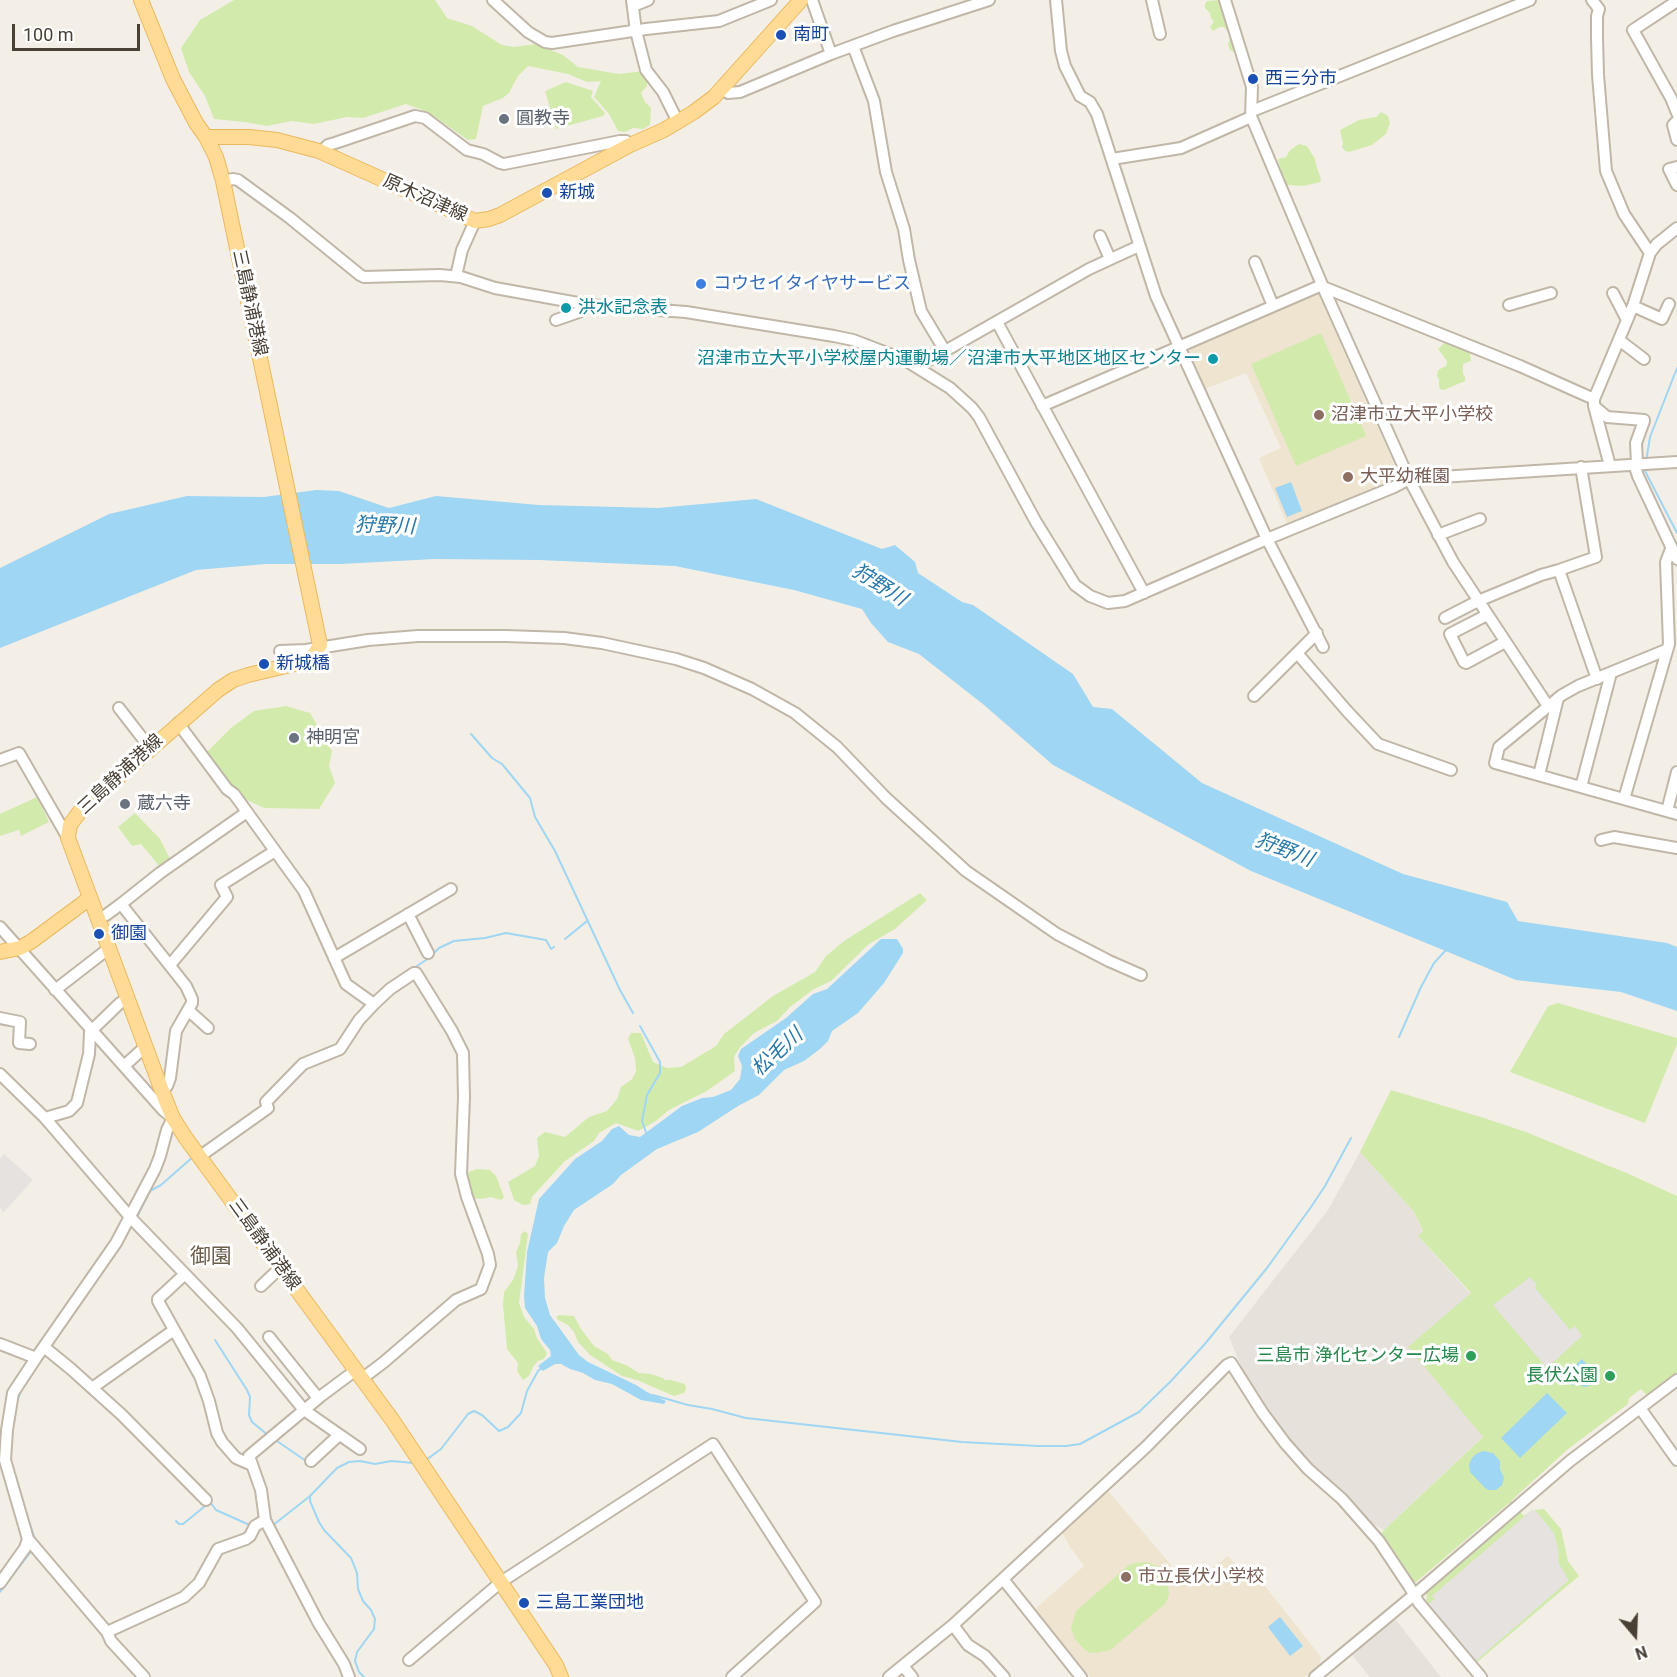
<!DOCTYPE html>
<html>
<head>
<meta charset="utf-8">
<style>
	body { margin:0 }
	#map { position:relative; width:1677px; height:1677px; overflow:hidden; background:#f4efe6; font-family:Roboto,sans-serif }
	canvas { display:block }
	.north { position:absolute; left:1605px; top:1605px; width:60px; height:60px; -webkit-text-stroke:4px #fff; paint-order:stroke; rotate:161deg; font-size:16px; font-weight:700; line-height:24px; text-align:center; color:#483f35 }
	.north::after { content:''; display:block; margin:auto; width:21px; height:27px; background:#483f35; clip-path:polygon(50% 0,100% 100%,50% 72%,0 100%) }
	.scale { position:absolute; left:12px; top:24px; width:128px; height:27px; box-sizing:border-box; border:3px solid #483f35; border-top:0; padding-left:8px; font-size:18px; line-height:21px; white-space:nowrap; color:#483f35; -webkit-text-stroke:4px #fff; paint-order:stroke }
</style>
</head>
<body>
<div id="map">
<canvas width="1677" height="1677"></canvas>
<div class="north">N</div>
<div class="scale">100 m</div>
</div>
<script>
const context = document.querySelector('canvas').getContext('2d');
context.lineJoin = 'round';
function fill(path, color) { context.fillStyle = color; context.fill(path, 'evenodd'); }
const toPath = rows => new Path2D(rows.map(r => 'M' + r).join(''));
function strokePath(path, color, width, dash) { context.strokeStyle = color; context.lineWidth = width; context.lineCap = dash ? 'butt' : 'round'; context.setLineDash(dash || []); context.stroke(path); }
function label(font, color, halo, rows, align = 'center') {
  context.font = font + ' Roboto,"Noto Sans JP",sans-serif'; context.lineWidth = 6; context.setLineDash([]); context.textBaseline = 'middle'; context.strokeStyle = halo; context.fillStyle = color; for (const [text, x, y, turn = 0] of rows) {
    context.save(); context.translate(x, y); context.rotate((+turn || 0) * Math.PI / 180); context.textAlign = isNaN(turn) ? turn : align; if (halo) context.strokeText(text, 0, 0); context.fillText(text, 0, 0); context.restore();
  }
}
fill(toPath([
	[1360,1152,1414,1212,1423,1232,1418,1236,1546,1377,1384,1530,1362,1518,1330,1483,1331,1481,1311,1466,1303,1457,1266,1409,1241,1366,1229,1337,1328,1210],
	[1395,1619,1441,1677,1370,1677,1352,1655]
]), '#e6e1db');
fill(toPath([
	[1316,289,1401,480,1288,526,1259,458,1281,448,1246,373,1202,390,1183,347],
	[1107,1492,1109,1492,1189,1586,1228,1556,1239,1568,1250,1567,1321,1657,1320,1663,1318,1667,1305,1677,1090,1677,1039,1615,1036,1608,1084,1566,1068,1544,1063,1534,1065,1529]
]), '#eee4cf');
fill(toPath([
	[234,0,435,0,447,18,472,26,502,45,514,47,536,44,563,55,578,67,619,74,643,71,647,79,647,86,641,93,645,102,651,108,650,125,643,129,633,128,625,132,618,131,609,114,594,97,601,81,587,82,568,74,528,66,518,76,509,93,503,98,483,106,476,139,468,140,428,112,406,104,363,118,347,117,314,124,292,121,267,126,245,122,214,119,205,96,189,72,181,48,200,20],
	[1221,0,1236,53,1230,50,1228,45,1230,38,1229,33,1224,27,1220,27,1213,31,1210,27,1214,22,1211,18,1210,13,1205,8,1205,4,1207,1],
	[566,82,593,91,591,97,605,113,603,116,556,129,545,91],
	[1381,112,1388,116,1390,123,1386,134,1372,145,1349,152,1345,151,1342,147,1343,143,1340,130,1359,120,1376,117],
	[1299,144,1307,146,1315,159,1317,168,1321,179,1320,182,1304,186,1287,185,1284,181,1285,178,1281,171,1278,159,1286,157,1290,150],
	[1321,333,1366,436,1296,466,1251,364],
	[1447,341,1463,346,1470,353,1471,361,1463,364,1463,374,1465,377,1465,381,1444,390,1440,389,1439,385,1439,379,1437,376,1438,370,1446,366,1447,361,1438,349],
	[286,706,310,713,332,751,329,766,335,783,319,809,264,808,234,794,206,753,231,728,254,711],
	[37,797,49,822,21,836,19,830,0,836,0,814],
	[135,813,160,839,171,861,161,868,141,844,132,846,118,827],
	[920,893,927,900,895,929,869,944,831,981,814,989,790,1007,777,1021,754,1033,740,1047,734,1057,735,1071,707,1091,669,1110,656,1121,638,1131,616,1123,599,1133,594,1141,565,1161,541,1187,532,1197,530,1204,523,1205,514,1200,508,1182,535,1166,539,1156,537,1138,545,1132,565,1137,589,1117,607,1111,617,1099,621,1087,632,1079,636,1072,635,1058,628,1039,631,1033,641,1033,653,1062,667,1068,681,1067,716,1046,724,1034,773,996,815,972,826,956,844,941],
	[1558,1003,1677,1038,1677,1044,1645,1123,1510,1072,1548,1006],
	[1391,1090,1481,1117,1526,1132,1629,1174,1677,1196,1677,1374,1648,1397,1641,1389,1629,1398,1628,1404,1567,1450,1511,1501,1524,1516,1532,1510,1544,1509,1561,1529,1568,1561,1579,1576,1475,1664,1423,1603,1427,1598,1426,1593,1518,1513,1509,1503,1416,1582,1414,1582,1381,1534,1384,1530,1483,1437,1408,1347,1471,1293,1418,1236,1423,1231,1414,1212,1360,1152],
	[477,1169,490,1170,496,1176,504,1197,501,1200,491,1197,481,1199,473,1198,466,1178,469,1172],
	[525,1231,528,1234,519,1303,524,1317,534,1329,537,1338,547,1353,544,1359,538,1361,533,1367,529,1376,523,1380,517,1371,518,1363,507,1349,503,1305,504,1292,513,1280,518,1266,516,1252,520,1243,521,1234],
	[559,1315,574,1316,581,1329,594,1346,608,1354,612,1360,626,1365,639,1373,651,1374,663,1378,665,1380,671,1380,685,1384,686,1389,684,1393,674,1396,637,1380,622,1376,590,1355,578,1342,574,1332,568,1325,558,1320,556,1317],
	[1146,1562,1158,1566,1167,1579,1169,1594,1166,1603,1113,1648,1108,1651,1095,1653,1088,1652,1083,1648,1075,1639,1071,1628,1076,1611,1128,1566,1135,1563]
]), '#d2ebad');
fill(toPath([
	[4,1154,33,1180,3,1213,0,1207,0,1159],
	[1530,1277,1537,1285,1535,1288,1570,1330,1575,1326,1582,1336,1547,1368,1493,1305],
	[1532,1510,1535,1510,1554,1533,1558,1549,1559,1564,1568,1579,1568,1581,1476,1661,1427,1605,1435,1599,1432,1596]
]), '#e5e2df');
fill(toPath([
	[1291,482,1302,511,1287,517,1275,488],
	[316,490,339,491,389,508,436,496,539,505,658,508,756,499,882,549,895,545,915,562,918,573,962,602,973,605,1073,674,1093,707,1112,709,1202,783,1403,874,1507,902,1518,921,1667,943,1677,947,1677,1011,1621,992,1516,980,1251,871,1053,765,984,705,919,654,888,642,871,623,862,609,794,590,675,566,539,560,435,559,341,564,266,564,196,570,0,648,0,568,109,514,187,496,264,497],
	[881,939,897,939,903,949,903,953,884,983,858,1013,832,1031,828,1041,820,1049,804,1061,784,1070,759,1095,738,1106,698,1132,657,1149,621,1175,613,1184,574,1210,564,1226,557,1243,548,1252,544,1278,545,1298,550,1315,579,1355,588,1362,636,1385,647,1392,666,1401,664,1404,641,1400,612,1384,595,1380,583,1373,570,1369,561,1364,555,1364,543,1371,538,1366,551,1356,550,1350,541,1339,537,1326,525,1308,524,1296,527,1252,539,1199,575,1159,602,1141,612,1129,619,1126,629,1135,640,1137,682,1106,702,1098,713,1097,731,1090,740,1079,742,1066,738,1056,741,1049,786,1018,813,994,827,989],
	[1582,1359,1599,1378,1589,1386,1584,1387,1578,1384,1571,1385,1567,1381,1565,1375],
	[1547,1393,1567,1413,1520,1458,1501,1438],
	[1483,1451,1493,1453,1500,1461,1500,1469,1504,1478,1502,1485,1496,1490,1489,1490,1485,1488,1470,1472,1469,1464,1472,1458,1476,1454],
	[1280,1617,1303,1646,1290,1656,1268,1627]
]), '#9fd6f4');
strokePath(toPath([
	[1646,462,1650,437,1677,368],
	[1645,467,1645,471,1677,533],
	[471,734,492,758,502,764,530,798,535,817,555,851,620,990,633,1013],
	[565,939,587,921],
	[433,954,439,948,454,941,485,938,506,933,546,940,551,949,554,947],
	[414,968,429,958],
	[640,1026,660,1062,660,1073,647,1095,642,1121,647,1135],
	[1399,1037,1421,987,1434,963,1446,950],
	[331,1058,342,1053],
	[136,1219,150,1191,161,1185,194,1156],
	[122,1242,133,1224],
	[215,1340,247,1390,250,1397,249,1415,252,1422,269,1436],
	[653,1395,688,1405,712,1409,746,1418,962,1442,1038,1446,1066,1446,1080,1444,1139,1412,1171,1381,1204,1345,1267,1268,1311,1207,1325,1186,1351,1138],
	[17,1402,21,1391],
	[274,1439,306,1461],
	[426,1460,441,1449,468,1414,474,1411,482,1415,499,1431,508,1427,521,1413,527,1391,538,1371,543,1367],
	[24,1507,36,1542],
	[176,1521,179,1524,183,1524,210,1502,216,1510,252,1526],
	[272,1526,310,1496],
	[0,1592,33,1549],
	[364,1677,359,1672,355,1661,357,1652,374,1629,375,1619,371,1610,363,1601,358,1589,357,1573,351,1558,324,1530,319,1522,310,1501,310,1496,337,1468,349,1462,360,1461,375,1464,391,1461,414,1463]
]), '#9fd6f4', 2);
const minor = toPath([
	[493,0,528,32,545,42,552,43,646,29,719,21,771,0],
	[632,0,636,31,646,70,663,92,678,122],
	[812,0,831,54],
	[1056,0,1061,51,1065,66,1080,96,1090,102,1097,114,1156,296,1267,539,1323,647],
	[1152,0,1160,34],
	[1225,0,1252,87,1251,116,1253,121,1323,287,1409,479,1453,562,1548,706],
	[1592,0,1599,9,1597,16,1597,38,1598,75,1606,171,1624,214,1650,253],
	[1677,1,1633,30,1671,98,1677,113],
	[633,6,648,0],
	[853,46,874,101,886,172,904,229,909,260,921,311,945,351],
	[722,88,728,93,740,92,831,54,893,31,989,0],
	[1252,111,1530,0],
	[1677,121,1673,125,1677,140],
	[321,152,328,145,335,143,415,116,425,118,467,150,483,154,500,163,504,164,620,141,626,141,630,145],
	[1112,159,1181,148,1251,117],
	[1677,167,1669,169,1677,185],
	[223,181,233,179,238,180,290,218,360,275,364,277,440,275,461,277,495,288,589,305,686,312,834,336,853,340,905,360,950,388,972,408,979,417,1036,522,1075,585,1090,596,1108,603,1125,601,1267,539,1394,487,1409,479,1677,462],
	[1100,236,1110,259],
	[1255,262,1273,306],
	[456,276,462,250,475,221],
	[1323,287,1520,366,1594,399],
	[1613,293,1627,320],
	[1509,305,1551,293],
	[1633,306,1662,319,1669,304],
	[556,320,579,312,589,305],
	[997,322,1144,593],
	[1619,340,1644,359],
	[917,367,1089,269,1139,246],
	[1042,406,1322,285],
	[1594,406,1607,417,1644,420,1644,421,1636,443,1637,464],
	[1634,464,1638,476,1677,559],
	[1610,466,1594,406,1594,399,1633,306,1650,253,1657,244,1677,228],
	[1581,467,1596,557,1559,570,1597,679],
	[1438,535,1480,519],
	[1487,615,1450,634,1464,662,1466,663,1505,642],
	[1445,618,1478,601,1541,575,1559,570],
	[1666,650,1578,686,1562,695,1499,747,1495,763,1677,814],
	[280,651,306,650,368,640,418,636,506,636,564,638,602,643,676,659,704,668,752,689,795,713,837,747,886,798,966,871,1057,934,1109,961,1141,975],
	[1297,653,1347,711,1378,744,1451,770],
	[1254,696,1317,633],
	[119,708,150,748],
	[178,723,227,789,234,794,304,891,346,984,374,1004],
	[0,760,19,753,68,838],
	[1539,775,1558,698],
	[1581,787,1611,673],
	[1624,799,1669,644,1666,562,1671,549],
	[1667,811,1677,772],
	[1601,840,1614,837,1677,848],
	[121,904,160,873,247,812],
	[408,914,428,953],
	[97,919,106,915,121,904,186,986,192,999,192,1003,176,1031,170,1078,167,1086,162,1091],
	[0,927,163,1110,173,1118,167,1130,160,1156,155,1169,116,1243,36,1358,13,1393,7,1430,5,1460,28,1539,25,1548,0,1583],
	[334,958,451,889],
	[170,965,227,897,221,885,275,851],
	[55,990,108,949],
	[188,1010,208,1028],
	[0,1018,20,1022,19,1043,30,1044],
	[124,1066,145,1047],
	[0,1074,45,1118,131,1218,237,1328,304,1410,360,1449],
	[45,1118,69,1111,77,1103,89,1054,90,1032,120,1003,127,999],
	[199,1157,268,1108,266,1102,303,1064,340,1049,359,1020,374,1004,390,989,414,973,416,973,452,1031,463,1053,464,1097,461,1174,467,1197,488,1254,490,1265,481,1289,456,1300,384,1362,363,1378],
	[185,1274,158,1299,158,1301,200,1376,209,1401,217,1433,222,1442,236,1458,252,1465],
	[261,1286,281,1267],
	[269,1337,318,1398],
	[0,1344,36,1358],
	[44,1347,71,1369,122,1415,206,1500],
	[92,1388,174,1330],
	[1640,1408,1677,1460],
	[311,1461,339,1435],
	[28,1539,107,1632,111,1641,144,1677],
	[1003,1579,1081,1677],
	[953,1625,968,1645,985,1656,1004,1677],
	[107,1632,184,1597,199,1583,218,1549,246,1539,250,1536,255,1526,265,1520],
	[409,1660,501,1582,713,1444,815,1602,732,1677],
	[903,1666,912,1677],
	[349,1677,344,1664,318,1622,265,1520,261,1490,249,1456,321,1396,356,1370],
	[889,1677,953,1625,1146,1447,1227,1365,1231,1363,1262,1412,1285,1443,1308,1469,1342,1499,1379,1541,1409,1586,1419,1603,1481,1677],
	[1315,1677,1414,1595,1570,1461,1677,1380]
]);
const major = toPath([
	[141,0,173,79,196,123,206,137,249,137,277,140,319,151,475,221,489,219,500,215,630,145,664,130,694,112,714,97,801,0],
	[206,137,216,157,223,181,320,645,314,655,303,662,248,675,233,680,218,690,81,810,70,825,68,838,162,1091,173,1118,185,1137,393,1421,556,1665,561,1677],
	[0,952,20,948,32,941,90,898]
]);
strokePath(minor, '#c0b7a8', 14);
strokePath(major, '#eab95e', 16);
strokePath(minor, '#fff', 10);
strokePath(major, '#ffdb95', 14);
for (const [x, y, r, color] of [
	[781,35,6,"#1a4fb4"],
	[1253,79,6,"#1a4fb4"],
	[504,119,6,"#6b7280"],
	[547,193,6,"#1a4fb4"],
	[701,284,6,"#3f7fe0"],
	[566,308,6,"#0f9aa8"],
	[1213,359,6,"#0f9aa8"],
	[1319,415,6,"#8d6e63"],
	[1348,477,6,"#8d6e63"],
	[264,664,6,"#1a4fb4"],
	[294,738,6,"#6b7280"],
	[125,804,6,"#6b7280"],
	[99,934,6,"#1a4fb4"],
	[1471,1356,6,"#2e9e5b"],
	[1610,1376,6,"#2e9e5b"],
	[1126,1577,6,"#8d6e63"],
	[524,1603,6,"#1a4fb4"]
]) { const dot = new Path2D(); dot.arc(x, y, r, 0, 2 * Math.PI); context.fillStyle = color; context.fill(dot); strokePath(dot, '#fff', 2); }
label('18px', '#164399', '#fff', [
	["南町",793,35],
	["西三分市",1265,79],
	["新城",559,193],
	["新城橋",276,664],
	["御園",111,934],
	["三島工業団地",536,1603]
], 'left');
label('18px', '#5b616d', '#fff', [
	["圓教寺",516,119],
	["神明宮",306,738],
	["蔵六寺",137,804]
], 'left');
label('18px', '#483f35', '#fff', [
	["原木沼津線",425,199,24],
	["三島静浦港線",249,303,78],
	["三島静浦港線",121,775,-43],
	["三島静浦港線",264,1245,54]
]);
label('18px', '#366cbe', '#fff', [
	["コウセイタイヤサービス",713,284]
], 'left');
label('18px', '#0d838f', '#fff', [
	["洪水記念表",578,308],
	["沼津市立大平小学校屋内運動場／沼津市大平地区地区センター",1201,359,"right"]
], 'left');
label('18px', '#785e54', '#fff', [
	["沼津市立大平小学校",1331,415],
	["大平幼稚園",1360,477],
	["市立長伏小学校",1138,1577]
], 'left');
label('18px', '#27864d', '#fff', [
	["三島市 浄化センター広場",1459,1356],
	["長伏公園",1598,1376]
], 'right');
label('italic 20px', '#2678a9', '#fff', [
	["狩野川",385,527,2],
	["狩野川",879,586,32],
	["狩野川",1284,851,21],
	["松毛川",778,1053,-42]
]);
label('21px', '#6b5d4c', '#fff', [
	["御園",211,1258]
]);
</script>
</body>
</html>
